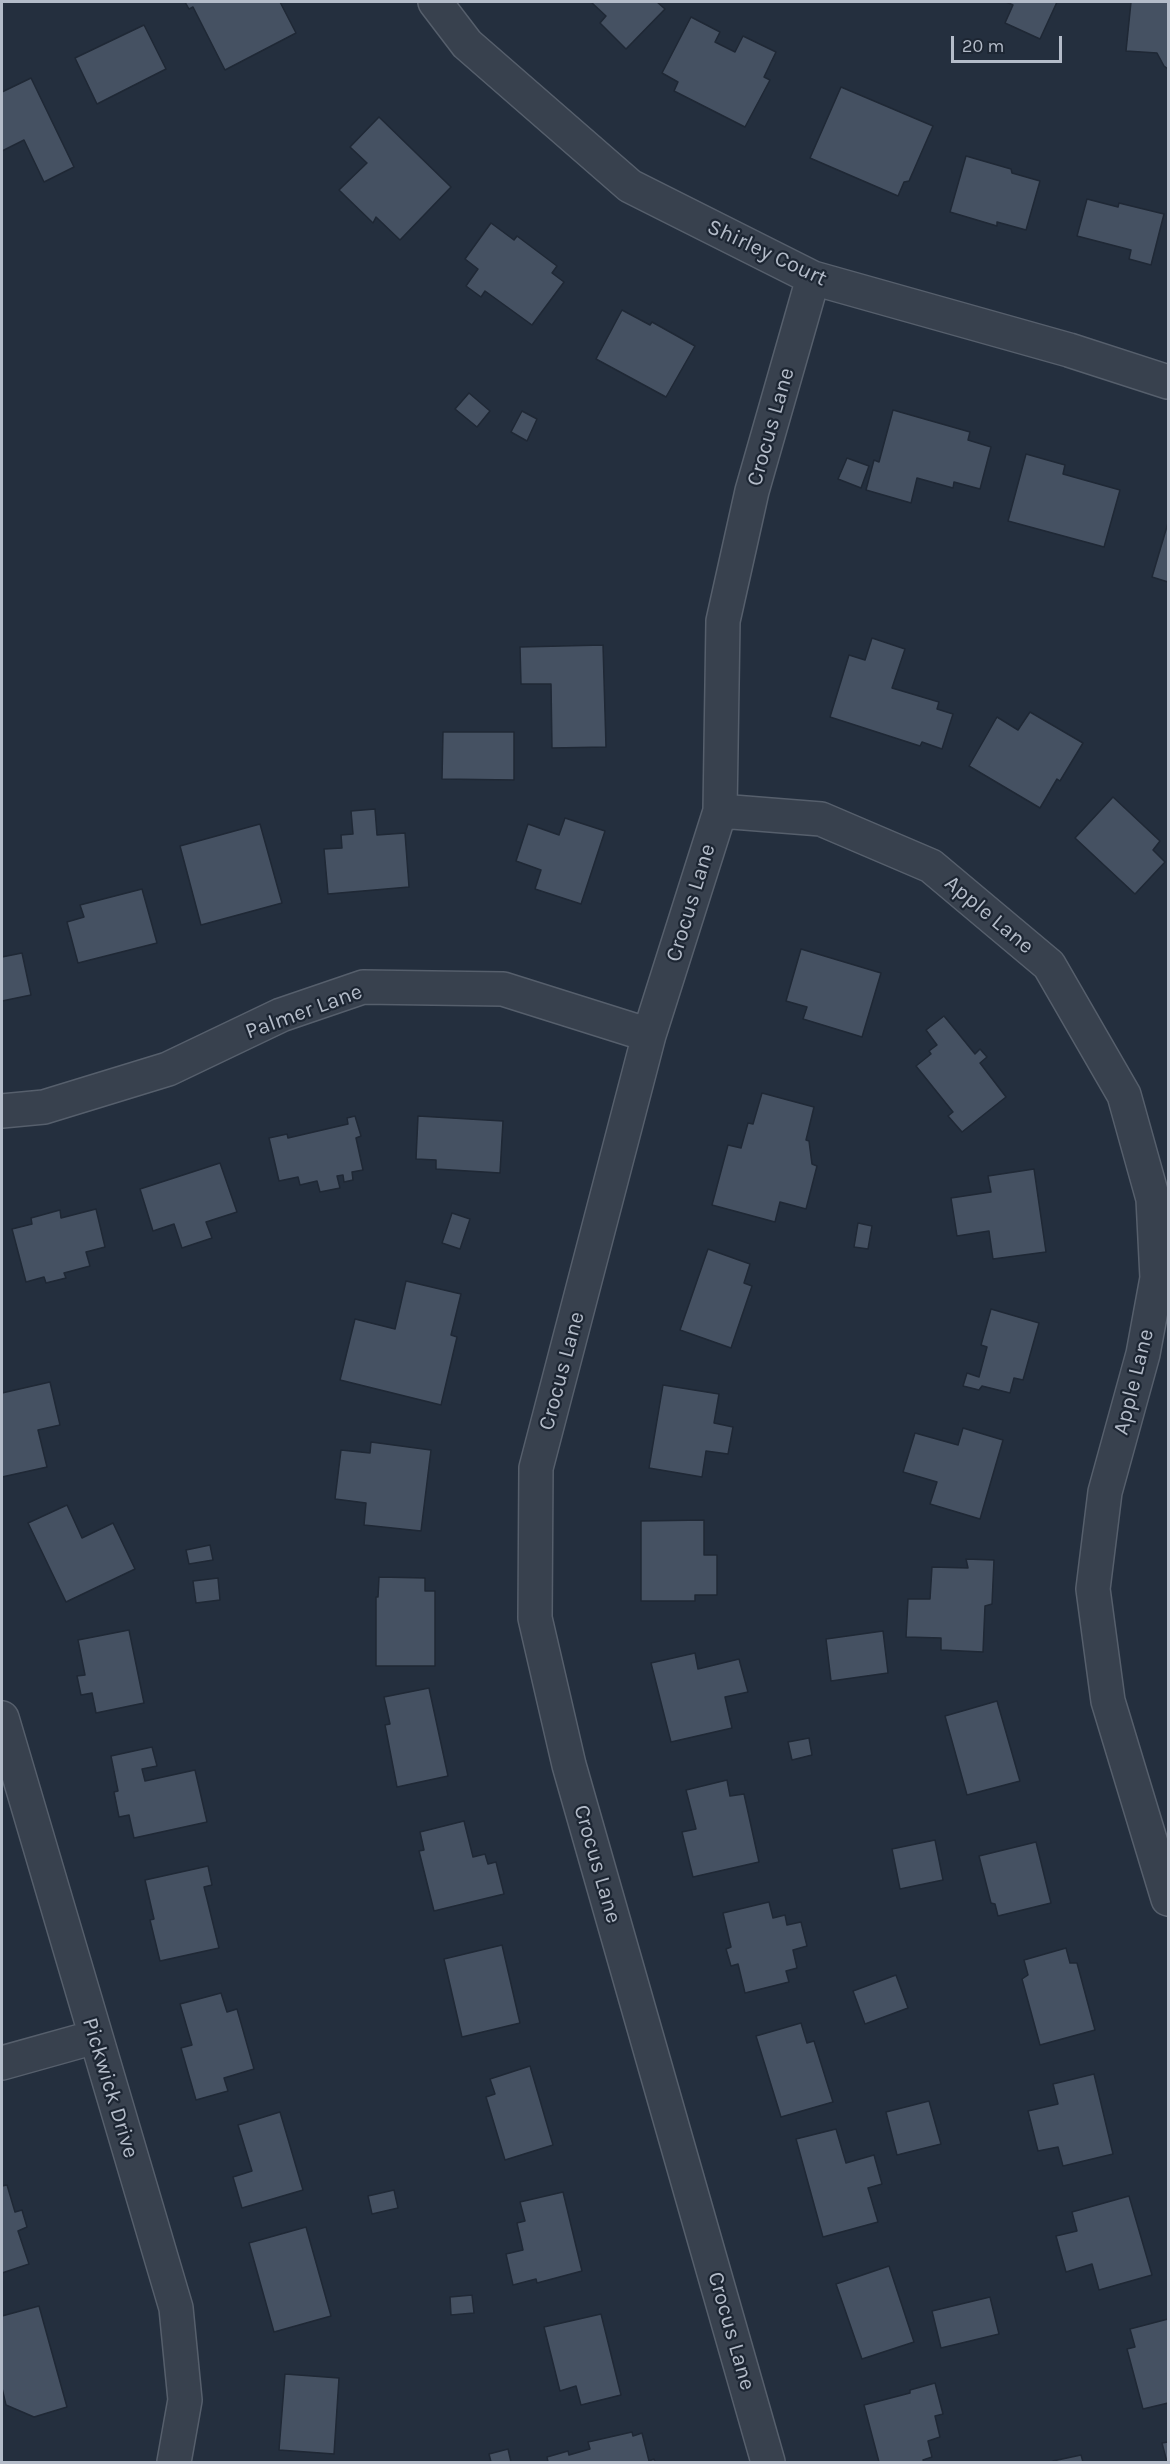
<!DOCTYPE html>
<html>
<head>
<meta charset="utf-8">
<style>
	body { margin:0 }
	#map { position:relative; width:1170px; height:2464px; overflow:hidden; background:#242f3e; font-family:Karla,sans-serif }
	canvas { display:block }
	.frame { position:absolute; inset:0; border:3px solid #b4bcc9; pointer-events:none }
	.scale { position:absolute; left:951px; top:36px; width:111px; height:27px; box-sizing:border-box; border:3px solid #b4bcc9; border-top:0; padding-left:8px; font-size:18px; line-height:21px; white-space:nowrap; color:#b4bcc9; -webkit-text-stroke:4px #1d2633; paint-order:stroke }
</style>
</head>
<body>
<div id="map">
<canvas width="1170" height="2464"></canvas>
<div class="frame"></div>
<div class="scale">20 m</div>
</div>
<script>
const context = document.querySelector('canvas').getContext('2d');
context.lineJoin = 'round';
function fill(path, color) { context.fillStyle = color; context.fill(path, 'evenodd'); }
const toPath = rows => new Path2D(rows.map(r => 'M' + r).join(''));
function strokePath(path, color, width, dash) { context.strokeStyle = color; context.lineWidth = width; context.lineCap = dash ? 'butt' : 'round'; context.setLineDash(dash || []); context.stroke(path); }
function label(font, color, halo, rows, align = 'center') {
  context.font = font + ' Karla,sans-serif'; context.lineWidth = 4.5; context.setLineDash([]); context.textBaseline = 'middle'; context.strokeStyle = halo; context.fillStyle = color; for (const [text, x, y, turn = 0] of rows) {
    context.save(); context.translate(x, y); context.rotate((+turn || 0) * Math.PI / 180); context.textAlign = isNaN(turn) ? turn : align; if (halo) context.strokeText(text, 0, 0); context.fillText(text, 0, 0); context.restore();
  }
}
const building = toPath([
	[185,2,280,2,296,33,225,70,193,7,189,9,185,2],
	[591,2,657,2,665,9,626,49,600,23,606,16,591,2],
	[1006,2,1057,2,1040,39,1005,23,1013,5,1006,2],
	[1131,2,1168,2,1168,69,1164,66,1157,53,1126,51,1131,2],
	[691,17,720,32,715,42,735,52,743,36,776,52,764,77,770,80,745,127,674,91,678,82,662,73,691,17],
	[144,25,166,69,97,104,75,58,144,25],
	[31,78,74,167,44,182,24,140,2,151,2,92,31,78],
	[841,87,933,126,909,181,904,182,898,196,810,158,841,87],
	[379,117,451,187,400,240,376,217,373,223,339,190,367,163,350,147,379,117],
	[966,156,1011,169,1012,173,1040,181,1026,230,997,222,997,226,950,212,966,156],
	[1087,199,1118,207,1119,203,1164,214,1151,265,1129,259,1131,250,1077,236,1087,199],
	[491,223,514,240,517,236,557,266,552,273,564,282,532,325,485,291,481,297,466,286,478,269,465,259,491,223],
	[622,310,650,325,652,322,695,346,666,397,596,359,622,310],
	[469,393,490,411,477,427,455,409,469,393],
	[893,410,970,432,968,440,991,447,980,489,954,482,953,488,917,478,911,503,866,490,874,460,879,462,893,410],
	[522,411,537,419,527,441,511,432,522,411],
	[1026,454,1065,465,1063,474,1120,490,1104,547,1008,521,1026,454],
	[847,458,869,466,861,488,838,479,847,458],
	[1168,523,1168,582,1152,577,1168,523],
	[872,638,905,649,892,688,939,702,937,709,953,714,942,749,922,742,920,746,830,717,849,655,865,660,872,638],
	[603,645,606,747,552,748,551,684,521,684,520,647,603,645],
	[1030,712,1083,743,1060,781,1057,779,1040,808,969,766,997,717,1018,730,1030,712],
	[443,732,514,732,514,780,442,779,443,732],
	[1113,797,1160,841,1153,850,1165,862,1135,894,1075,838,1113,797],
	[375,809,377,835,405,833,409,887,328,894,324,849,342,848,341,835,353,834,351,811,375,809],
	[565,818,605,831,581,904,535,889,541,870,516,861,528,824,559,835,565,818],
	[260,824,282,903,201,925,180,846,260,824],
	[142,889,157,943,78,963,67,922,84,917,80,905,142,889],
	[801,949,881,973,862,1037,803,1019,807,1007,786,1001,801,949],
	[22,953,31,995,2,1001,2,957,22,953],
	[944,1016,975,1054,980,1049,987,1057,980,1063,1006,1097,962,1132,948,1116,953,1112,916,1066,931,1054,929,1051,937,1045,926,1030,944,1016],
	[762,1093,814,1107,806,1140,809,1141,812,1164,817,1166,806,1209,780,1202,775,1222,712,1205,728,1145,741,1148,748,1123,753,1124,762,1093],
	[355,1116,361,1136,356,1138,363,1170,352,1172,353,1180,344,1182,343,1175,337,1176,340,1188,320,1192,317,1181,300,1185,298,1177,279,1181,269,1138,287,1134,288,1138,348,1124,347,1118,355,1116],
	[418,1116,503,1121,500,1173,436,1169,436,1160,416,1159,418,1116],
	[220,1163,237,1212,206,1222,212,1238,182,1248,174,1224,153,1231,140,1189,220,1163],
	[1034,1169,1046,1252,993,1259,989,1231,957,1236,951,1198,991,1192,988,1176,1034,1169],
	[96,1209,105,1247,86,1252,90,1266,64,1273,66,1278,46,1283,44,1277,26,1282,12,1229,32,1224,31,1218,60,1210,61,1218,96,1209],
	[452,1213,470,1219,460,1249,442,1243,452,1213],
	[858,1223,872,1226,868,1249,854,1247,858,1223],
	[708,1249,750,1264,744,1283,752,1286,731,1348,680,1330,708,1249],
	[406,1281,461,1294,451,1335,457,1337,441,1405,340,1380,355,1319,395,1329,406,1281],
	[991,1309,1039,1323,1023,1380,1014,1378,1010,1393,982,1386,979,1390,963,1386,967,1373,979,1377,987,1347,981,1345,991,1309],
	[50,1382,60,1425,38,1430,47,1467,2,1477,2,1393,50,1382],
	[663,1385,719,1394,714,1423,733,1427,728,1454,706,1451,702,1477,649,1468,663,1385],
	[963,1428,1003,1440,980,1519,930,1504,937,1482,903,1472,915,1433,958,1445,963,1428],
	[371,1442,431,1450,421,1531,364,1525,366,1503,335,1499,341,1450,370,1453,371,1442],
	[67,1505,82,1538,113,1523,135,1569,66,1602,28,1523,67,1505],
	[704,1520,704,1555,717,1555,717,1595,695,1595,695,1601,641,1601,641,1521,704,1520],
	[210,1545,213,1560,189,1564,186,1550,210,1545],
	[966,1559,994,1560,992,1604,985,1606,983,1652,941,1650,941,1638,906,1637,908,1599,930,1599,932,1567,968,1568,966,1559],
	[379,1577,425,1578,425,1591,435,1591,435,1666,376,1666,376,1597,378,1597,379,1577],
	[218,1578,220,1600,196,1603,193,1581,218,1578],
	[129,1630,144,1703,96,1713,92,1693,81,1695,77,1676,85,1675,78,1640,129,1630],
	[883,1631,888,1673,831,1681,826,1639,883,1631],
	[695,1653,698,1669,739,1659,748,1692,725,1697,732,1728,671,1742,651,1663,695,1653],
	[429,1688,448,1776,397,1787,385,1725,390,1724,384,1697,429,1688],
	[997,1701,1020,1781,967,1795,945,1716,997,1701],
	[809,1738,812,1755,792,1760,788,1742,809,1738],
	[152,1747,157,1766,142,1769,145,1781,195,1770,207,1822,134,1838,129,1815,119,1817,114,1792,118,1791,111,1756,152,1747],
	[727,1780,730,1796,744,1794,759,1862,693,1877,682,1832,696,1829,686,1790,727,1780],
	[464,1821,473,1857,485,1854,488,1864,496,1862,504,1894,434,1911,419,1851,424,1850,420,1832,464,1821],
	[935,1840,943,1880,900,1889,892,1849,935,1840],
	[1036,1842,1051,1903,998,1916,995,1904,991,1903,979,1856,1036,1842],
	[208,1866,212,1885,204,1887,219,1948,160,1961,150,1920,154,1919,145,1880,208,1866],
	[769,1902,773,1918,785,1915,787,1925,801,1922,807,1946,793,1950,797,1968,786,1971,789,1982,745,1993,738,1964,731,1966,726,1949,731,1947,723,1913,769,1902],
	[502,1945,520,2023,462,2037,444,1959,502,1945],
	[1066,1948,1070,1963,1077,1963,1095,2030,1040,2045,1022,1979,1028,1975,1024,1960,1066,1948],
	[896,1975,908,2008,865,2024,853,1991,896,1975],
	[221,1993,227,2012,237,2009,254,2069,224,2078,228,2091,196,2100,181,2048,192,2045,180,2004,221,1993],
	[801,2023,807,2043,814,2041,833,2102,781,2117,756,2036,801,2023],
	[530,2066,553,2145,505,2160,486,2097,495,2094,490,2079,530,2066],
	[1094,2074,1113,2154,1063,2166,1058,2147,1038,2151,1028,2111,1058,2104,1053,2084,1094,2074],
	[929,2101,941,2144,897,2155,886,2112,929,2101],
	[280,2112,303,2190,242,2208,233,2177,252,2171,238,2125,280,2112],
	[836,2129,846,2163,874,2155,882,2184,868,2188,878,2222,823,2237,796,2139,836,2129],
	[7,2185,15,2212,22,2210,27,2227,18,2231,29,2264,2,2273,2,2186,7,2185],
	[394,2190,398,2208,372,2214,368,2196,394,2190],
	[563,2192,582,2271,537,2283,536,2279,513,2285,506,2254,523,2250,517,2223,525,2221,520,2202,563,2192],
	[1129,2196,1152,2275,1099,2290,1092,2264,1066,2272,1056,2236,1077,2231,1072,2212,1129,2196],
	[306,2227,331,2316,274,2332,249,2243,306,2227],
	[889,2266,914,2342,862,2359,836,2284,889,2266],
	[472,2295,474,2313,451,2315,450,2297,472,2295],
	[990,2297,999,2334,941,2348,932,2311,990,2297],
	[39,2306,67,2407,34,2417,6,2405,2,2388,2,2316,39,2306],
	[601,2314,621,2395,581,2405,576,2386,560,2391,544,2327,601,2314],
	[1168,2319,1168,2403,1143,2409,1127,2349,1135,2347,1130,2329,1168,2319],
	[285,2374,339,2378,334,2454,279,2450,285,2374],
	[935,2383,943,2414,935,2416,940,2437,928,2441,932,2457,923,2460,924,2462,879,2462,864,2405,910,2393,910,2390,935,2383],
	[632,2432,633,2436,642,2433,649,2461,654,2459,655,2462,548,2462,547,2457,568,2451,569,2455,590,2449,588,2442,632,2432],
	[1168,2442,1168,2462,1167,2462,1162,2443,1168,2442],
	[508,2449,511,2462,491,2462,489,2454,508,2449],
	[1081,2455,1083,2462,1054,2462,1053,2461,1081,2455]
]);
fill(building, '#455162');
strokePath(building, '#1f2835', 1.5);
const minor = toPath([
	[435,2,467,44,630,186,813,278,1069,350,1168,382],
	[720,811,821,819,931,866,1049,965,1124,1095,1153,1199,1157,1278,1143,1354,1105,1492,1093,1589,1108,1701,1168,1899],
	[2,1111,44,1107,168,1069,281,1015,363,987,503,989,649,1035],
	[2,1718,176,2308,185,2400,174,2462],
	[2,2063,95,2037],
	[768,2462,569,1765,535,1618,536,1468,649,1035,720,811,723,621,752,491,813,278]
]);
strokePath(minor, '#565f6c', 36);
strokePath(minor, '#38414e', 33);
label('22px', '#b4bcc9', '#1d2633', [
	["Shirley Court",767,253,25],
	["Crocus Lane",771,427,-74],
	["Crocus Lane",691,903,-73],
	["Apple Lane",989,915,40],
	["Palmer Lane",304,1012,-20],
	["Crocus Lane",562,1371,-75],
	["Apple Lane",1134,1382,-76],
	["Crocus Lane",597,1864,74],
	["Pickwick Drive",110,2088,73],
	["Crocus Lane",731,2331,74]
]);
</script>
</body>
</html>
